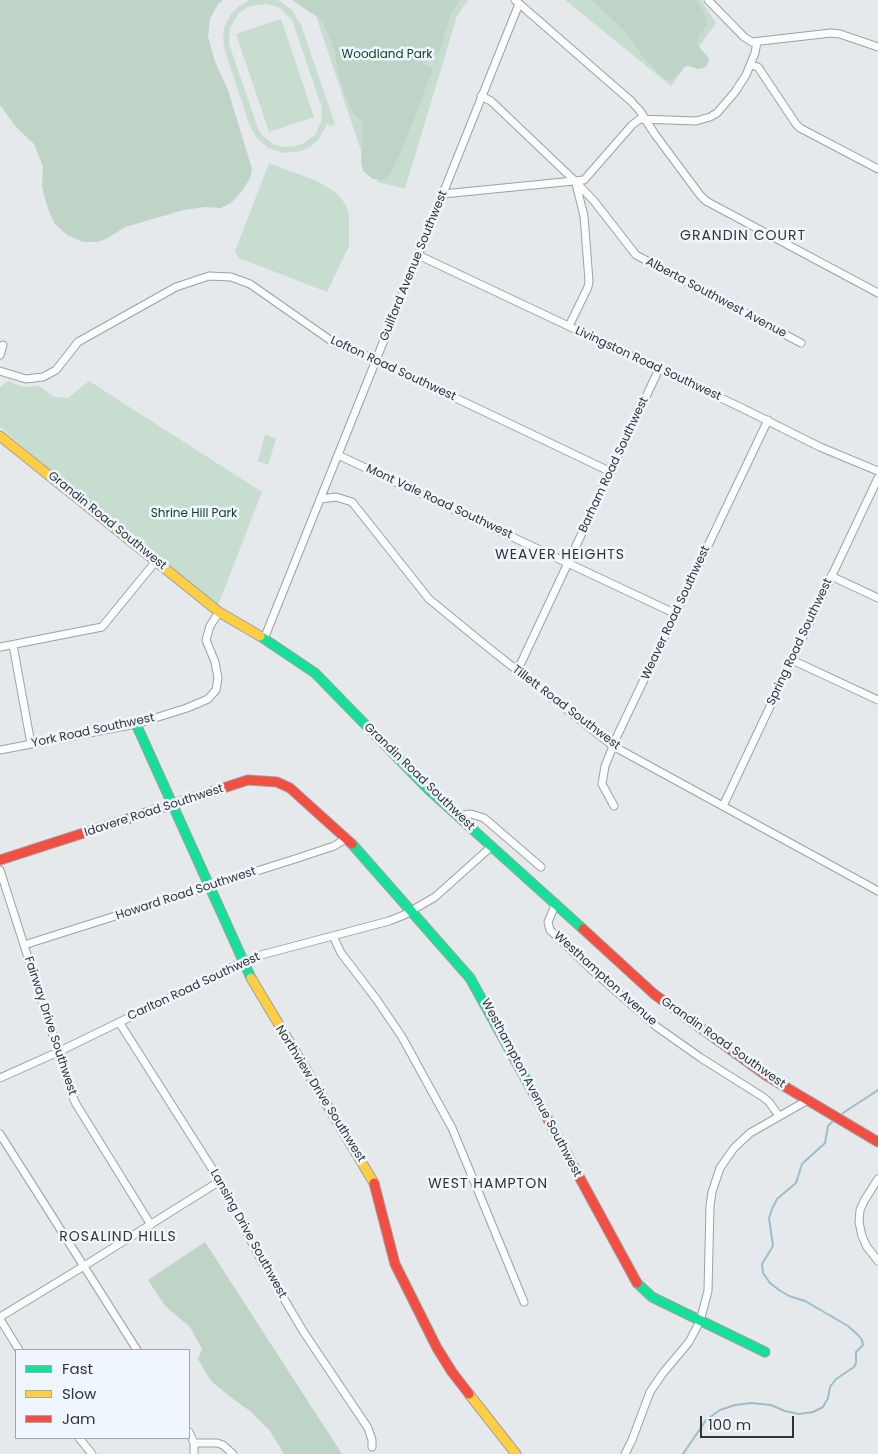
<!DOCTYPE html>
<html>
<head>
<meta charset="utf-8">
<style>
	body { margin:0 }
	#map { position:relative; width:878px; height:1454px; overflow:hidden; background:#e6e9ec; font-family:Poppins,sans-serif }
	canvas { display:block }
	.legend { position:absolute; left:15px; top:1349px; width:175px; height:90px; box-sizing:border-box; background:#f0f6fd; border:1px solid #a4a8ad; margin:0; padding:6px 9px; list-style:none; font-size:15px; color:#313335 }
	.legend li { display:flex; align-items:center; gap:10px; height:25px }
	.legend b { width:25px; border:1px solid #a4a8ad }
	.scale { position:absolute; left:700px; top:1416px; width:94px; height:22px; box-sizing:border-box; border:2px solid #313335; border-top:0; padding-left:6px; font-size:15px; line-height:18px; white-space:nowrap; color:#313335; -webkit-text-stroke:4px #f0f6fd; paint-order:stroke }
</style>
</head>
<body>
<div id="map">
<canvas width="878" height="1454"></canvas>
<ul class="legend">
<li><b style="height:6px;background:#16e098"></b>Fast</li>
<li><b style="height:6px;background:#ffcf43"></b>Slow</li>
<li><b style="height:6px;background:#f24e42"></b>Jam</li>
</ul>
<div class="scale">100 m</div>
</div>
<script>
const context = document.querySelector('canvas').getContext('2d');
context.lineJoin = 'round';
function fill(path, color) { context.fillStyle = color; context.fill(path, 'evenodd'); }
const toPath = rows => new Path2D(rows.map(r => 'M' + r).join(''));
function strokePath(path, color, width, dash) { context.strokeStyle = color; context.lineWidth = width; context.lineCap = dash ? 'butt' : 'round'; context.setLineDash(dash || []); context.stroke(path); }
function label(font, color, halo, rows, align = 'center') {
  context.font = font + ' Poppins,sans-serif'; context.lineWidth = 5; context.setLineDash([]); context.textBaseline = 'middle'; context.strokeStyle = halo; context.fillStyle = color; for (const [text, x, y, turn = 0] of rows) {
    context.save(); context.translate(x, y); context.rotate((+turn || 0) * Math.PI / 180); context.textAlign = isNaN(turn) ? turn : align; if (halo) context.strokeText(text, 0, 0); context.fillText(text, 0, 0); context.restore();
  }
}
fill(toPath([
	[249,0,278,0,292,10,301,25,335,124,329,126,328,123,318,140,310,147,301,151,284,153,268,148,256,137,249,124,225,51,223,39,224,28,230,15,238,7],
	[267,4,280,8,292,20,322,108,321,122,315,135,304,143,296,146,284,147,275,145,265,138,259,131,229,44,230,28,239,13,250,6],
	[302,0,468,0,457,16,405,189,378,182,362,154,314,10],
	[565,0,701,0,716,23,671,86],
	[281,19,314,117,269,132,236,34],
	[269,163,317,181,337,193,346,205,349,215,349,246,327,292,239,258,235,251],
	[8,381,23,387,39,386,54,397,68,398,89,381,262,492,218,605,40,461,0,427,0,387],
	[265,434,276,439,268,465,258,461]
]), '#c7ddd0');
fill(toPath([
	[0,0,223,0,218,4,210,19,208,36,215,62,228,90,252,169,250,178,242,191,231,203,221,208,205,207,184,210,125,227,106,239,97,242,83,242,67,235,54,223,47,206,42,187,43,167,34,144,16,127,0,105],
	[292,0,460,0,451,14,438,55,428,51,421,55,421,60,423,64,433,69,402,150,389,176,382,180,373,179,363,171,361,161,363,139,362,121,356,117,349,105,340,81,334,50,323,21],
	[592,0,697,0,705,14,707,25,699,35,697,44,709,59,708,64,704,68,698,69,688,66,684,67,675,78,670,81,662,77,643,57,626,32],
	[205,1242,342,1454,284,1454,270,1431,250,1411,229,1396,211,1381,198,1359,202,1349,190,1327,165,1306,148,1280]
]), '#bdd4c7');
strokePath(toPath([
	[843,1113,878,1090],
	[683,1454,706,1420,720,1410,735,1405,751,1403,771,1405,785,1411,799,1414,813,1412,823,1407,828,1398,830,1387,836,1379,854,1367,856,1363,856,1352,863,1345,862,1340,858,1335,848,1326,805,1301,789,1296,779,1290,770,1283,763,1273,762,1264,773,1246,769,1218,772,1209,777,1199,796,1183,802,1164,825,1143,828,1126,833,1121]
]), '#9abfc8', 2);
const street = toPath([
	[515,0,631,101,640,111,654,133,700,195,706,201,878,293],
	[708,0,744,37,752,42,831,33,840,34,878,47],
	[751,65,758,67,796,124,800,128,878,169],
	[481,96,491,101,575,181,594,201,636,255,801,343],
	[443,194,584,180,632,125,640,119,696,121,710,117,717,113,735,92,746,75,755,53,757,42],
	[418,255,742,408,820,447,878,471],
	[569,326,588,287,589,281,584,216,576,184],
	[0,355,3,345],
	[0,371,26,379,43,377,56,370,78,342,176,287,209,276,231,277,250,284,333,342,376,360,611,472],
	[338,455,676,614],
	[320,499,336,497,352,502,429,599,485,645,613,746,878,891],
	[831,576,878,598],
	[264,639,519,4],
	[13,645,31,744],
	[0,647,102,627,156,561],
	[792,660,878,700],
	[515,669,521,663,659,369],
	[0,750,136,724,187,708,208,699,216,690,218,678,215,662,206,640,210,626,219,612],
	[614,806,602,784,605,766,618,734,768,420],
	[723,806,878,478],
	[458,816,471,814,484,818,541,867],
	[0,870,72,1095,76,1104,151,1225],
	[556,903,548,922,550,930,592,970,657,1027,701,1058,763,1097,769,1102,779,1116],
	[333,936,341,953,377,1000,402,1037,452,1128,524,1302],
	[24,945,298,858,334,846,347,838],
	[119,1022,220,1181,261,1260,303,1331,368,1428,372,1440,372,1447],
	[0,1078,58,1052,243,962,261,955,389,921,404,915,435,897,492,846],
	[0,1134,137,1350],
	[878,1179,864,1201,860,1210,859,1222,862,1236,867,1247,878,1261],
	[0,1317,84,1266,220,1181],
	[0,1319,19,1350],
	[189,1432,194,1443,194,1454],
	[79,1438,92,1454],
	[194,1443,217,1443,223,1445,233,1454],
	[625,1454,632,1440,650,1392,663,1373,689,1342,700,1321,708,1291,710,1206,712,1192,720,1168,734,1148,750,1133,808,1100]
]);
const fast = toPath([
	[260,636,315,673,428,789,583,929],
	[136,724,251,978],
	[352,844,470,978,544,1112],
	[637,1283,652,1297,765,1352]
]);
const slow = toPath([
	[0,436,219,612,260,636],
	[251,978,374,1183],
	[469,1394,516,1454]
]);
const jam = toPath([
	[0,860,248,780,277,782,290,788,352,844],
	[583,929,654,994,767,1076,878,1142],
	[544,1112,637,1283],
	[374,1183,395,1264,437,1348,452,1372,469,1394]
]);
strokePath(street, '#9ea0a3', 9);
strokePath(fast, '#9ea0a3', 11);
strokePath(slow, '#9ea0a3', 11);
strokePath(jam, '#9ea0a3', 11);
strokePath(street, '#fbfcfc', 7);
strokePath(fast, '#16e098', 9);
strokePath(slow, '#ffcf43', 9);
strokePath(jam, '#f24e42', 9);
label('12px', '#0e3e24', '#f0f6fd', [
	["Woodland Park",387,55],
	["Shrine Hill Park",194,514]
]);
label('12px', '#313335', '#f0f6fd', [
	["Guilford Avenue Southwest",414,266,-68],
	["Alberta Southwest Avenue",716,298,28],
	["Livingston Road Southwest",648,364,25],
	["Lofton Road Southwest",393,369,25],
	["Barham Road Southwest",614,465,-65],
	["Mont Vale Road Southwest",439,502,25],
	["Grandin Road Southwest",107,521,39],
	["Weaver Road Southwest",676,613,-65],
	["Spring Road Southwest",800,642,-65],
	["Tillett Road Southwest",566,708,37],
	["York Road Southwest",93,731,-12],
	["Grandin Road Southwest",419,777,44],
	["Idavere Road Southwest",154,811,-18],
	["Howard Road Southwest",186,894,-18],
	["Westhampton Avenue",605,979,42],
	["Carlton Road Southwest",194,987,-25],
	["Fairway Drive Southwest",50,1026,72],
	["Grandin Road Southwest",723,1043,35],
	["Westhampton Avenue Southwest",531,1088,62],
	["Northview Drive Southwest",320,1094,58],
	["Lansing Drive Southwest",248,1234,61]
]);
context.letterSpacing = '1px';
label('14px', '#313335', '#f0f6fd', [
	["GRANDIN COURT",743,236],
	["WEAVER HEIGHTS",560,555],
	["WEST HAMPTON",488,1184],
	["ROSALIND HILLS",118,1237]
]);
context.letterSpacing = '0px';
</script>
</body>
</html>
